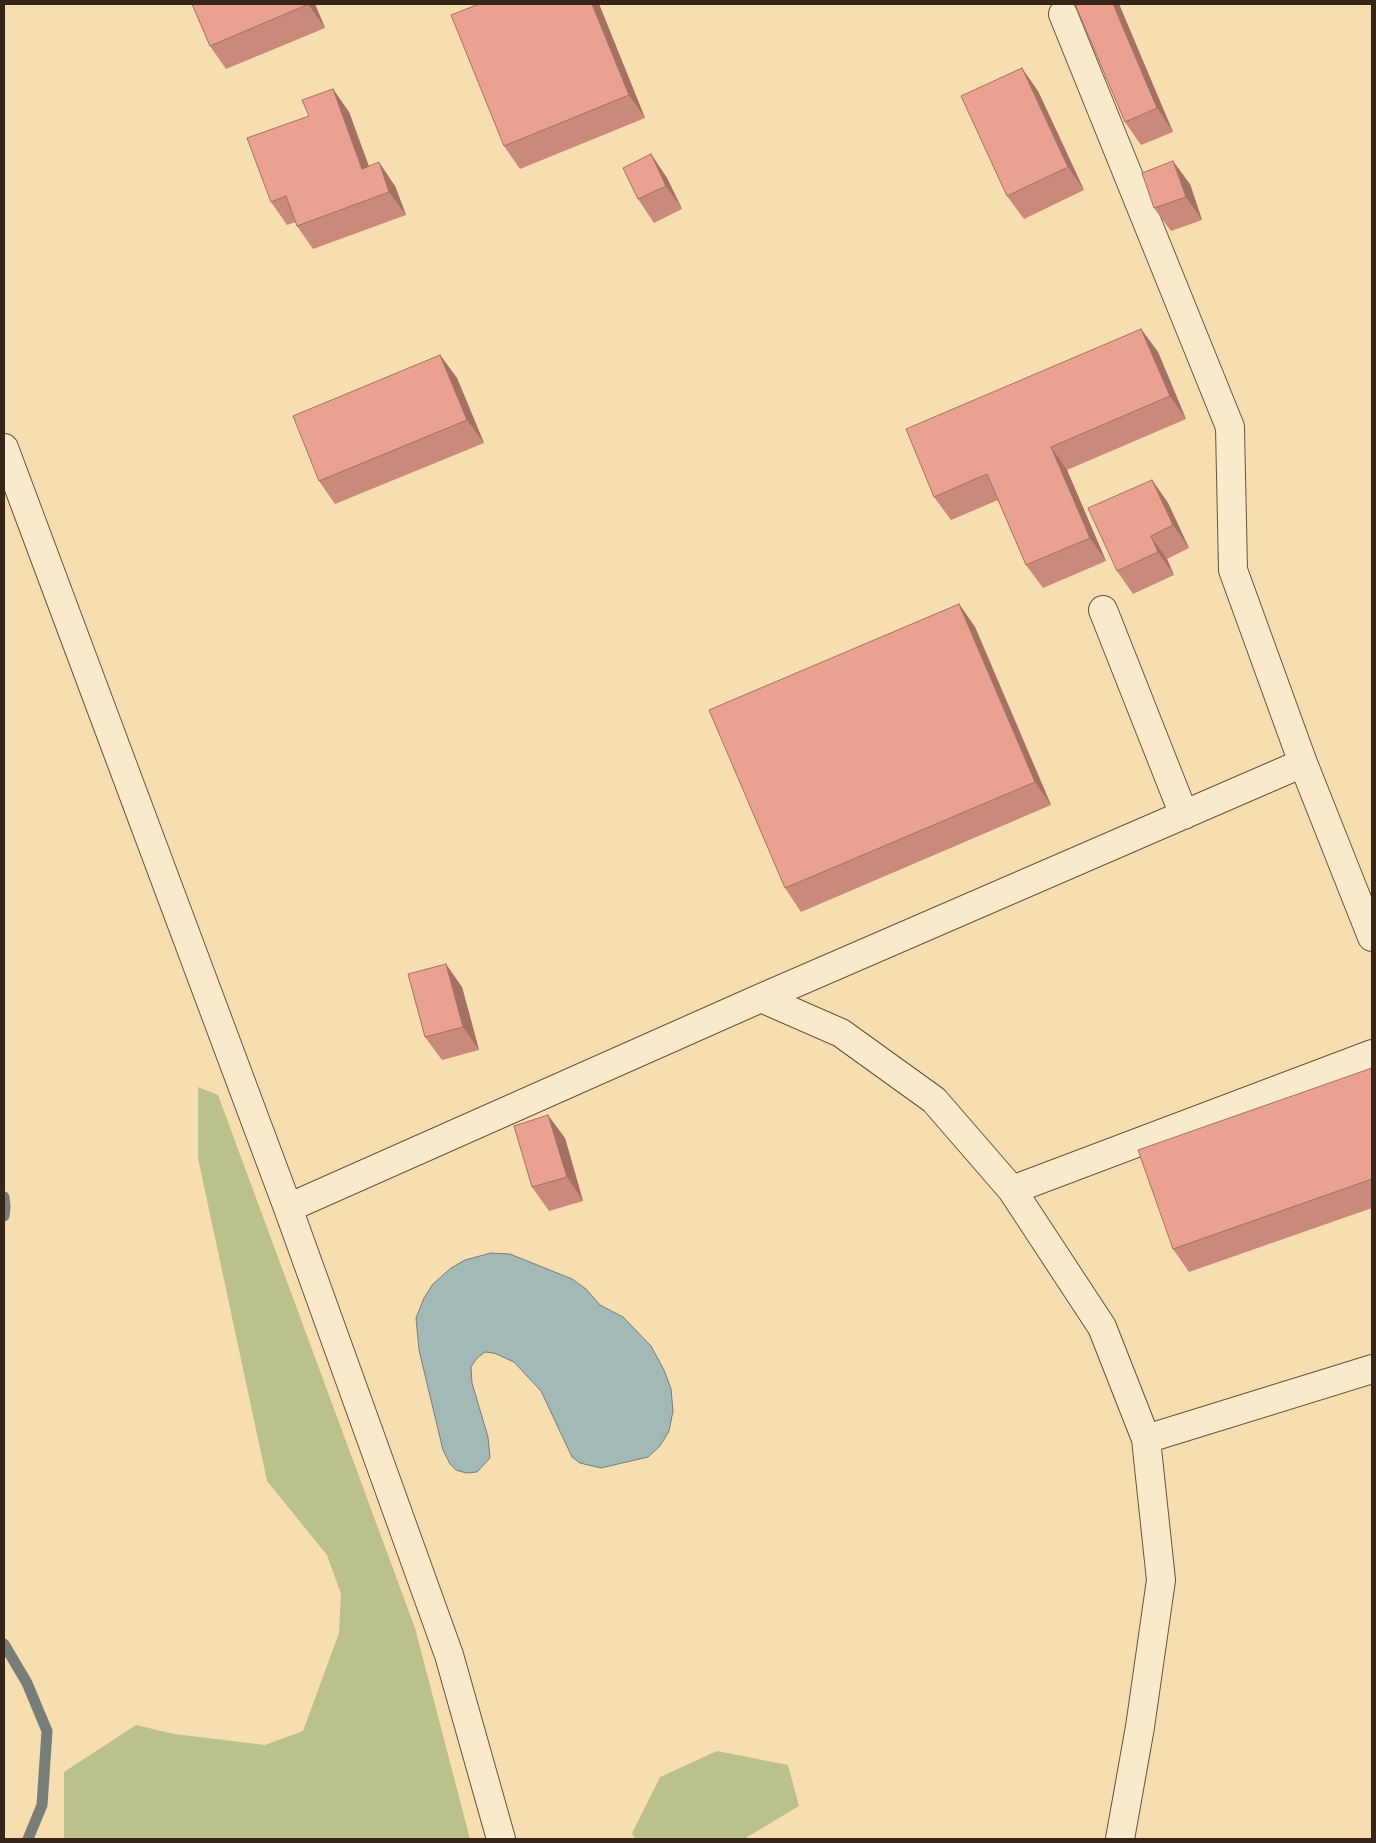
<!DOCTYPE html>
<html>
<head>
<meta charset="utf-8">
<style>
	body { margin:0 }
	#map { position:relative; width:1376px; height:1843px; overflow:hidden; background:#f6deb0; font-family:Vollkorn,serif }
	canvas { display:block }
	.frame { position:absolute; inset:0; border:5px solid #372517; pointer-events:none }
</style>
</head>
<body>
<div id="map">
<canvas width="1376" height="1843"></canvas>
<div class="frame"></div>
</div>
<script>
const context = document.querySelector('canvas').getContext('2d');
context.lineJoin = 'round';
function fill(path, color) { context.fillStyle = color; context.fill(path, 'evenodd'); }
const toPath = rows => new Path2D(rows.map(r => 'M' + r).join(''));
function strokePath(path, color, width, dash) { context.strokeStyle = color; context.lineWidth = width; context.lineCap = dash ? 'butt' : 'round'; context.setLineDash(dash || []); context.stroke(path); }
fill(toPath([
	[198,1087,218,1095,415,1628,470,1839,64,1839,64,1772,136,1725,174,1734,265,1745,303,1731,339,1633,341,1594,327,1555,267,1481,198,1158],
	[717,1751,788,1765,799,1806,744,1839,635,1839,632,1833,660,1777]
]), '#bbc18c');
const water = toPath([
	[491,1253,510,1254,572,1279,586,1289,600,1305,623,1317,651,1346,664,1370,671,1389,673,1411,669,1431,660,1446,648,1457,601,1468,580,1463,572,1457,541,1391,514,1362,494,1353,485,1352,477,1358,471,1367,472,1383,488,1437,490,1458,477,1472,466,1473,456,1470,450,1464,443,1450,419,1350,416,1318,424,1298,433,1284,451,1268,465,1260,491,1253]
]);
fill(water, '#a2b9b7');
strokePath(water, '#777e77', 1);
strokePath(toPath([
	[4,1197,5,1207,4,1216],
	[4,1644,27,1683,47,1731,42,1805,28,1839]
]), '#777e77', 11);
const minor = toPath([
	[4,448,288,1208,449,1655,501,1839],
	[1103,610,1184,815],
	[1303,763,1372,937],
	[761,998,841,1033,934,1100,1012,1190,1102,1327,1146,1439,1161,1580,1140,1727,1120,1839],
	[1012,1190,1372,1054],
	[288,1208,761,998,1303,763,1233,570,1230,427,1063,14],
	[1146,1439,1372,1369]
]);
strokePath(minor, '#67533d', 30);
strokePath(minor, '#f9eacc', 28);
fill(toPath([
	[192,4,315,4,325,28,226,69,210,46],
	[479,4,599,4,645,118,520,169,504,146],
	[1119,4,1173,132,1141,145,1125,122],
	[333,89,349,112,369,166,395,186,406,215,313,249,297,226,296,222,287,225,271,202,309,116],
	[1038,91,1084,190,1024,219,1007,196],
	[651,154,667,178,682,209,654,223,638,199],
	[1190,184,1202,220,1171,231,1154,208],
	[1141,329,1158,352,1186,419,1067,470,1106,561,1043,588,1026,565,998,500,951,520,934,497],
	[440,355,457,378,484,443,335,504,319,481],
	[1152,480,1168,503,1189,548,1167,559,1174,575,1133,594,1117,571],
	[959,604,975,627,1051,805,801,912,785,888],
	[462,987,479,1050,442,1060,425,1037],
	[1372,1068,1372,1208,1189,1272,1173,1249],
	[565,1138,583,1201,549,1211,532,1187]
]), '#c98a7b');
fill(toPath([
	[308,4,315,4,325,28],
	[592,4,599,4,645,118,629,95],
	[1113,4,1119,4,1173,132,1157,108],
	[1022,68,1038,91,1084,190,1068,167],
	[333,89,349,112,378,192,362,169],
	[651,154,667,178,682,209,666,186],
	[1173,161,1190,184,1202,220,1186,197],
	[379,162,395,186,406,215,389,192],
	[1141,329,1158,352,1186,419,1170,396],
	[440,355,457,378,484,443,467,420],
	[1051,447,1067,470,1106,561,1090,538],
	[1152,480,1168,503,1189,548,1173,525],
	[1151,536,1167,559,1174,575,1158,552],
	[959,604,975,627,1051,805,1035,782],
	[446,964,462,987,479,1050,463,1027],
	[548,1115,565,1138,583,1201,567,1177]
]), '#a47164');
const building = toPath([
	[192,4,309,4,210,46,192,4],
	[479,4,592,4,629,95,504,146,451,15,479,4],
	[1075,4,1113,4,1157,108,1125,122,1075,4],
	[1022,68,1068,167,1007,196,961,96,1022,68],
	[333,89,362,169,379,162,389,192,297,226,286,196,271,202,247,138,309,116,302,100,333,89],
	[651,154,666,186,638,199,623,168,651,154],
	[1173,161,1186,197,1154,208,1142,173,1173,161],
	[1141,329,1170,396,1051,447,1090,538,1026,565,987,474,934,497,906,429,1141,329],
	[440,355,467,420,319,481,293,416,440,355],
	[1152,480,1173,525,1151,536,1158,552,1117,571,1088,508,1152,480],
	[959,604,1035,782,785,888,709,710,959,604],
	[446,964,463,1027,425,1037,408,974,446,964],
	[1372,1068,1372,1179,1173,1249,1138,1150,1372,1068],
	[548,1115,567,1177,532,1187,514,1126,548,1115]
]);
fill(building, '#eaa18f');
strokePath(building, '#a47164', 1);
</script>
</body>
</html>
